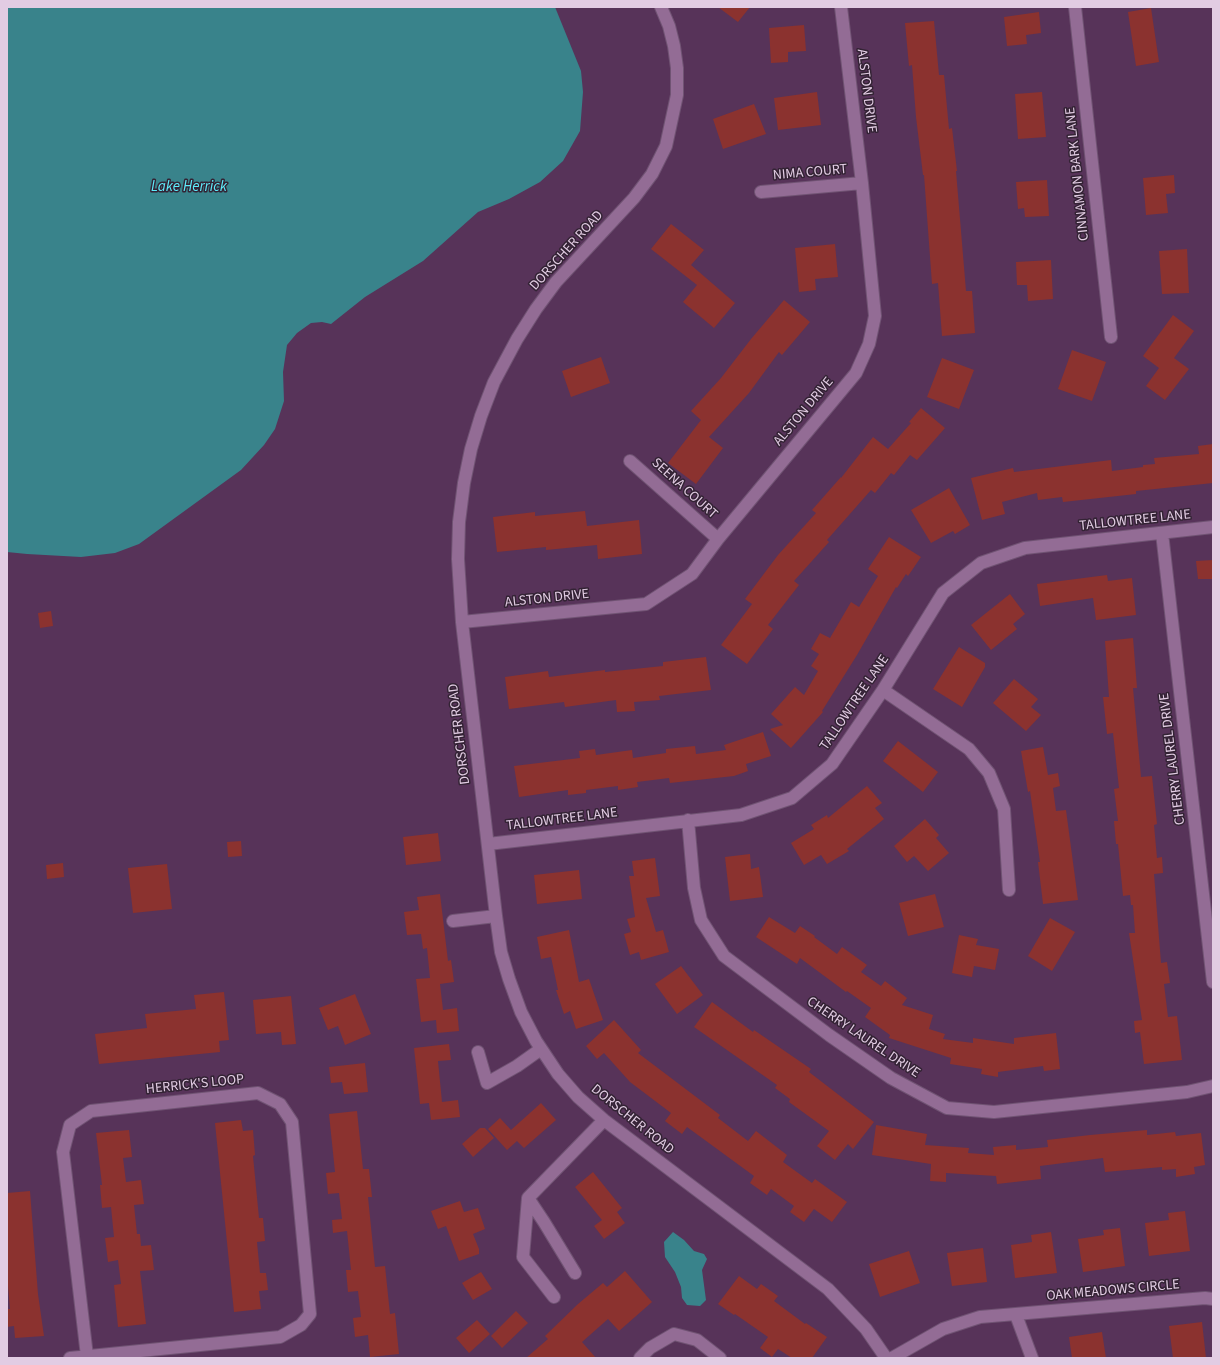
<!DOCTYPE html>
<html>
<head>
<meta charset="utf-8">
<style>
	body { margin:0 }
	#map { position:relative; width:1220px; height:1365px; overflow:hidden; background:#573359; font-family:"Source Sans 3",sans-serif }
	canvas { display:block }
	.frame { position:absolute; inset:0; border:8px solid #e2cce3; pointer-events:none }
</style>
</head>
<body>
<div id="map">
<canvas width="1220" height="1365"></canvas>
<div class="frame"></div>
</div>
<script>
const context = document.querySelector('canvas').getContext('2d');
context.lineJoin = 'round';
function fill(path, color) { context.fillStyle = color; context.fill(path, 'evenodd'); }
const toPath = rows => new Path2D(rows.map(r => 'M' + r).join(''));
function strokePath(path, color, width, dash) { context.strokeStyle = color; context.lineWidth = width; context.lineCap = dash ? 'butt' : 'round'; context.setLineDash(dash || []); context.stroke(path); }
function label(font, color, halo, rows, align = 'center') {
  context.font = font + ' "Source Sans 3",sans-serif'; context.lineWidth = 3; context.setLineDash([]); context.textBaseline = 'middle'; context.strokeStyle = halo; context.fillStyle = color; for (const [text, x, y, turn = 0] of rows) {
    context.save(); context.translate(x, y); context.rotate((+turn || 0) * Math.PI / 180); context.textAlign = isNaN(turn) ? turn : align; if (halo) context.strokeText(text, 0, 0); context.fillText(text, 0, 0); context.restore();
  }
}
fill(toPath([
	[7,7,555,7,581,71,583,92,580,131,563,161,540,182,509,199,478,212,423,261,365,297,331,324,322,322,311,323,297,333,287,345,283,372,284,401,275,429,264,445,241,470,139,544,115,553,81,557,27,554,7,552],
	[673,1232,684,1240,694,1251,704,1254,707,1259,702,1270,706,1300,700,1306,687,1305,682,1298,681,1287,675,1272,665,1257,664,1242]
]), '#39838b');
fill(toPath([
	[718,7,750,7,738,22],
	[1151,8,1159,62,1136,66,1128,12],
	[1039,12,1041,33,1026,35,1027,44,1007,46,1004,17],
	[934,21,939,75,944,75,949,129,952,128,957,171,956,171,966,291,972,291,975,333,942,336,938,283,932,284,924,175,923,175,916,117,912,65,909,66,905,23],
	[804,25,806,51,788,52,788,62,771,63,769,28],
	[817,92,821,125,778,130,774,98],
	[1042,92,1046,137,1018,139,1015,94],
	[754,104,766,134,723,149,713,119],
	[1174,175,1175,193,1166,194,1168,213,1146,215,1143,178],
	[1047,180,1049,216,1025,217,1024,208,1018,209,1016,182],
	[671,224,704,250,691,265,735,303,714,328,683,302,697,285,651,249],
	[835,244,838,277,815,279,816,290,799,292,795,248],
	[1187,249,1189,293,1162,294,1159,251],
	[1051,260,1053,299,1028,301,1027,285,1017,285,1016,262],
	[784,300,810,322,782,355,779,352,749,393,709,437,723,448,696,484,668,463,701,420,691,411,721,378,751,339],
	[1173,315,1194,331,1174,358,1189,369,1165,400,1146,386,1159,368,1143,356],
	[1072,350,1106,362,1092,401,1058,389],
	[601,357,610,383,571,397,562,371],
	[942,358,974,370,959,409,927,397],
	[921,408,945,428,917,460,910,455,894,475,891,473,875,493,871,490,827,540,829,542,794,581,799,585,768,625,773,629,747,664,721,645,752,604,745,599,778,555,816,513,812,510,841,477,841,478,873,437,888,449,911,423,909,422],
	[1213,444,1213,483,1136,491,1136,494,1063,502,1062,497,1038,500,1037,493,1002,502,1005,514,982,520,971,478,1013,468,1014,472,1111,460,1112,471,1143,467,1143,465,1155,464,1154,458,1199,454,1198,446],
	[949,488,970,525,955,534,953,531,931,543,911,510],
	[585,511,587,526,639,520,642,554,598,559,597,545,546,550,546,547,497,552,493,517,535,512,535,516],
	[889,537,921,557,908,576,906,574,897,588,896,587,857,655,822,711,823,712,791,748,770,729,783,725,771,714,795,687,804,695,818,671,811,666,819,654,811,649,820,633,830,638,851,602,859,607,878,576,868,569],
	[1213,560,1213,579,1198,579,1196,561],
	[1107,575,1108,581,1132,578,1136,615,1096,620,1093,598,1040,606,1037,584],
	[1010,594,1025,614,1013,624,1017,629,991,650,971,625],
	[51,611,53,626,40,628,38,613],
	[1133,638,1137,688,1133,688,1141,777,1152,776,1157,824,1154,825,1157,858,1162,857,1163,873,1154,874,1161,963,1167,962,1170,983,1164,984,1168,1017,1177,1016,1182,1060,1144,1064,1140,1032,1135,1033,1134,1021,1142,1020,1129,933,1135,933,1133,905,1131,905,1130,895,1123,896,1118,844,1116,844,1114,821,1118,821,1114,789,1119,788,1113,733,1107,734,1103,697,1109,697,1105,641],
	[959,647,985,663,985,667,962,707,933,689],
	[706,657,711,690,659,696,660,700,634,702,635,711,617,712,616,700,565,707,564,702,509,709,505,677,548,671,549,677,605,670,605,672,663,666,663,662],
	[1014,679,1038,699,1031,707,1041,715,1026,731,993,703],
	[763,732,771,756,746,764,748,771,734,776,670,783,669,778,637,782,638,787,618,790,618,786,586,790,586,793,568,795,568,790,519,797,514,766,580,758,579,751,595,749,596,755,632,750,633,758,666,753,666,749,695,746,696,754,726,750,724,745],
	[898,741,938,772,923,792,883,761],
	[1043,747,1048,775,1058,773,1060,786,1053,788,1056,811,1066,810,1078,900,1043,904,1038,862,1040,862,1030,791,1028,792,1021,751],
	[867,786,882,803,875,808,884,819,847,849,849,851,827,864,821,855,804,865,791,843,814,829,811,825,827,815,828,818],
	[925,819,939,835,936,838,949,853,928,871,914,856,907,862,894,846],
	[438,833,441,861,406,865,403,837],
	[241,841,242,856,228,857,227,842],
	[750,854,751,869,759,867,763,897,730,901,725,857],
	[655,858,660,896,646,898,656,932,663,930,669,952,641,960,639,952,630,955,624,934,631,932,627,919,635,917,629,876,634,876,632,861],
	[63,863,64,877,47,879,46,865],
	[167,864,172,909,133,913,128,868],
	[579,870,582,899,537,904,534,875],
	[440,894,448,961,451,960,454,982,440,984,443,1010,457,1008,459,1031,437,1033,436,1020,421,1022,416,979,430,978,427,948,423,949,421,934,407,935,404,912,419,910,417,897],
	[935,894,944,927,908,936,899,903],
	[769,917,795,933,800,926,815,936,814,937,837,954,842,947,867,965,861,972,881,986,885,981,907,998,902,1005,933,1015,929,1029,945,1034,943,1039,973,1043,973,1038,1014,1044,1014,1038,1056,1033,1060,1069,1044,1071,1043,1066,998,1072,998,1077,981,1074,982,1069,950,1064,951,1058,889,1038,890,1035,865,1017,871,1008,847,991,846,992,800,958,797,964,756,937],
	[1050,918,1075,932,1052,971,1028,956],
	[569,930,579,982,589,979,603,1020,576,1029,570,1011,564,1014,556,990,558,990,551,957,541,959,537,937],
	[959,935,978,939,976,945,999,949,995,970,974,966,972,977,952,973],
	[681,966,703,995,677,1014,655,984],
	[224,992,229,1040,219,1041,220,1052,99,1064,95,1034,147,1028,145,1014,196,1009,194,995],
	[355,994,371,1034,345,1045,338,1026,328,1030,319,1008],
	[291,996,296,1044,282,1045,281,1032,256,1034,253,1000],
	[712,1002,753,1032,754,1030,811,1069,809,1072,874,1122,853,1149,848,1144,835,1160,817,1146,829,1131,789,1102,790,1099,775,1088,777,1085,694,1027],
	[614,1020,641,1050,638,1053,720,1115,718,1118,748,1141,756,1131,787,1155,783,1162,812,1183,815,1179,847,1202,832,1222,814,1209,804,1222,790,1212,794,1206,771,1189,767,1195,750,1183,754,1176,687,1127,682,1134,665,1121,671,1113,630,1082,604,1053,597,1059,586,1046],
	[449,1044,451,1060,438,1061,442,1102,458,1100,460,1117,431,1120,429,1103,420,1104,414,1048],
	[365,1063,368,1092,344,1094,342,1082,331,1083,329,1067],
	[541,1103,556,1120,524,1148,517,1141,507,1150,488,1129,500,1118,511,1130],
	[357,1111,363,1169,369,1169,372,1197,368,1197,375,1267,385,1266,390,1314,395,1313,399,1354,370,1357,368,1335,355,1337,353,1318,361,1317,358,1291,348,1292,346,1270,351,1270,347,1231,333,1233,332,1220,342,1219,339,1193,328,1194,326,1173,335,1172,329,1114],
	[241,1120,243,1131,253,1130,255,1155,253,1156,259,1218,263,1218,265,1241,257,1242,260,1273,266,1273,268,1290,259,1291,261,1309,234,1312,215,1123],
	[876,1125,927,1134,925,1145,969,1148,968,1153,994,1155,993,1147,1016,1145,1016,1150,1048,1147,1047,1140,1090,1135,1147,1130,1147,1135,1175,1132,1176,1136,1201,1133,1205,1165,1194,1167,1195,1174,1176,1177,1176,1169,1162,1170,1162,1167,1105,1172,1103,1158,1040,1166,1041,1179,997,1184,996,1176,946,1173,946,1182,930,1181,931,1164,872,1155],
	[480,1128,485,1128,494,1138,473,1157,462,1144],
	[129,1130,132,1157,123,1158,126,1182,141,1180,144,1204,134,1205,137,1234,140,1234,141,1246,151,1245,154,1270,140,1271,146,1324,118,1327,114,1285,121,1284,118,1260,108,1262,105,1238,114,1237,111,1207,102,1208,100,1185,102,1185,96,1133],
	[593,1172,622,1208,617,1212,625,1223,604,1239,594,1226,602,1220,575,1187],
	[30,1191,38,1294,44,1336,15,1338,14,1326,7,1327,7,1309,10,1309,8,1286,7,1286,7,1193],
	[460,1201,464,1212,478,1208,485,1229,473,1234,479,1249,479,1254,459,1261,446,1226,438,1229,431,1211],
	[1185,1211,1190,1251,1149,1256,1145,1223,1169,1220,1168,1213],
	[1120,1228,1125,1266,1083,1272,1078,1239,1104,1235,1103,1230],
	[1051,1232,1057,1273,1015,1278,1011,1245,1032,1242,1031,1235],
	[983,1248,987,1282,952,1286,947,1253],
	[909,1251,920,1283,880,1297,869,1264],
	[625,1271,652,1302,619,1331,608,1319,582,1342,596,1358,526,1358,548,1339,545,1336,578,1304,603,1283,607,1287],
	[481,1272,492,1289,473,1300,462,1283],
	[739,1276,757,1289,761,1284,778,1296,774,1301,805,1324,806,1323,827,1337,812,1358,792,1358,778,1349,772,1357,760,1348,768,1337,735,1314,734,1315,718,1304],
	[516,1311,528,1323,502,1348,491,1336],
	[477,1320,490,1334,469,1353,456,1338],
	[1202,1322,1206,1358,1173,1358,1169,1326],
	[1102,1332,1106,1358,1072,1358,1069,1337]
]), '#8b322f');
const minor = toPath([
	[661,7,669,26,674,46,677,68,677,95,666,146,652,174,634,198,556,282,536,309,517,339,494,382,481,416,471,449,464,483,459,522,458,559,462,622,496,916,501,952,509,979,521,1012,536,1041,558,1074,578,1097,604,1120,828,1289,866,1329,886,1358],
	[1075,7,1111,337],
	[761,192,862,183],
	[630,461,718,539],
	[1162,533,1213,982],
	[462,622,646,604,692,574,718,539,856,373,869,344,875,316,862,183,841,7],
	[883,690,969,749,989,773,1004,809,1009,890],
	[688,820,694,888,701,920,724,956,829,1035,891,1078,947,1108,994,1112,1187,1092,1213,1086],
	[488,844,741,815,792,798,832,764,883,690,943,593,981,563,1025,548,1213,527],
	[453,921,496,916],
	[478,1052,487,1083,517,1066,541,1049],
	[528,1198,523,1257,554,1297],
	[528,1198,604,1120],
	[528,1198,544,1222,575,1273],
	[1016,1315,1032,1358],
	[70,1358,280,1337,301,1325,310,1314,292,1122,280,1104,258,1093,91,1111,70,1125,63,1152,87,1356],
	[640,1358,650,1348,674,1334,697,1340,720,1358],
	[892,1358,943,1329,980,1317,1205,1298,1213,1299]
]);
strokePath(minor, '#705373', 14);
strokePath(minor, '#936c95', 12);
label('14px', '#e2cce3', '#332334', [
	["ALSTON DRIVE",866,91,83],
	["NIMA COURT",810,173,-5],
	["CINNAMON BARK LANE",1078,174,-96],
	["DORSCHER ROAD",567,251,-48],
	["ALSTON DRIVE",804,412,-50],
	["SEENA COURT",684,489,42],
	["TALLOWTREE LANE",1135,521,-6],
	["ALSTON DRIVE",547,599,-6],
	["TALLOWTREE LANE",855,703,-56],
	["DORSCHER ROAD",460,734,-97],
	["CHERRY LAUREL DRIVE",1173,759,-97],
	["TALLOWTREE LANE",562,820,-7],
	["CHERRY LAUREL DRIVE",863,1038,34],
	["HERRICK'S LOOP",195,1085,-6],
	["DORSCHER ROAD",632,1120,39],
	["OAK MEADOWS CIRCLE",1113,1291,-5]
]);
label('italic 15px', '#5fecfb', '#332334', [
	["Lake Herrick",189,188]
]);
</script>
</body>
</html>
